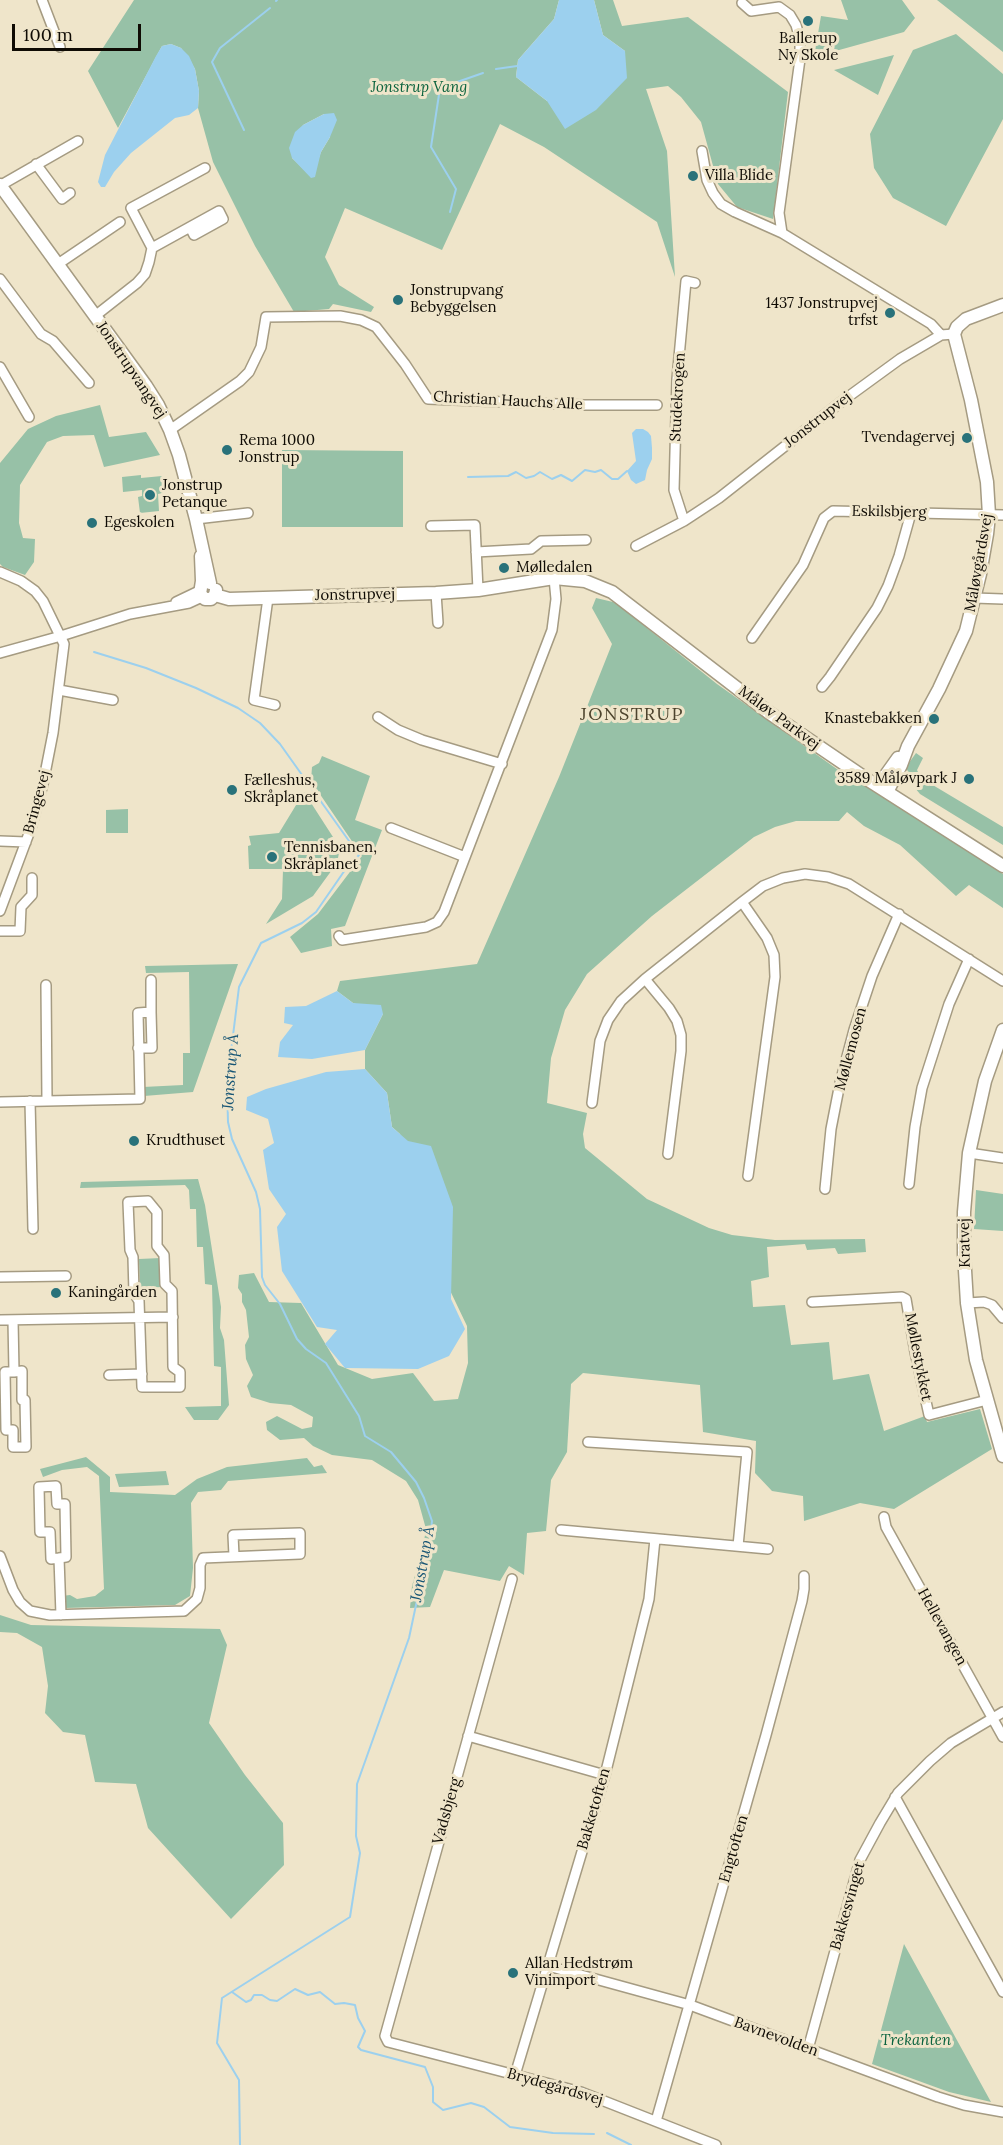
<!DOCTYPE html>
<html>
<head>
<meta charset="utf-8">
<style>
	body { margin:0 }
	#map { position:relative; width:1003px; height:2145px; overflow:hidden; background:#efe5ca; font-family:Lora,serif }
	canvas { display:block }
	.scale { position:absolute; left:12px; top:24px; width:129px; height:27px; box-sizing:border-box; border:3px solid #0f0b04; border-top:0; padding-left:8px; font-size:18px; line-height:21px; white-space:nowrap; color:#0f0b04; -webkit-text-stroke:4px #efe5ca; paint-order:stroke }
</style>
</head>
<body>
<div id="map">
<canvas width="1003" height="2145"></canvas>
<div class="scale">100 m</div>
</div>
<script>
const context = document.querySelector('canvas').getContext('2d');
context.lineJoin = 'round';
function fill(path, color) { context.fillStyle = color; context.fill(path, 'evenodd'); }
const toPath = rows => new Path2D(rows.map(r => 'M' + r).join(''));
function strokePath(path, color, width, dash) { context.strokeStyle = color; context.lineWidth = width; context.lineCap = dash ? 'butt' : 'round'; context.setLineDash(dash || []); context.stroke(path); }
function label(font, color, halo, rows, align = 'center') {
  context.font = font + ' Lora,serif'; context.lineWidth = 6; context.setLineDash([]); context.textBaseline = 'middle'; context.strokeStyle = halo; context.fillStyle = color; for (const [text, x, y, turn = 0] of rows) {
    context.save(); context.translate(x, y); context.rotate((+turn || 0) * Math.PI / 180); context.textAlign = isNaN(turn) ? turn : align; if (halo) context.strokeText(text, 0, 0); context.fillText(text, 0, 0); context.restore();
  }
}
fill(toPath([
	[134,0,559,0,554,19,518,60,516,77,547,101,625,51,603,35,594,0,613,0,622,26,688,17,788,92,773,219,737,207,718,184,701,122,681,97,668,86,646,89,667,151,675,277,657,222,544,147,500,124,442,250,345,208,325,257,339,285,374,307,371,312,333,304,329,309,294,312,255,246,213,162,198,108,199,91,195,69,181,48,171,44,162,46,118,128,88,71],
	[324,114,330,137,321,152,312,177,292,158,303,125],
	[841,0,902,0,915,18,904,32,814,57,821,16,848,20],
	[937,0,1003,0,1003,52],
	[956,34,1003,74,1003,119,946,226,893,198,874,168,870,134,913,50],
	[894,55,878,95,834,70],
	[100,405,109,437,146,432,160,455,104,467,94,435,63,436,47,442,20,485,19,523,23,538,35,539,34,562,25,575,3,567,0,564,0,463,28,429,56,416],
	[282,450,403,451,403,527,282,527],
	[141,475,141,478,162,476,163,493,158,494,159,511,140,513,138,497,142,496,142,490,123,492,122,477],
	[596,598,613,602,622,608,717,684,858,784,865,785,1003,874,1003,908,969,885,956,896,900,845,864,826,847,812,839,821,796,821,775,827,754,837,652,916,587,974,565,1010,551,1058,547,1103,587,1113,583,1134,585,1148,647,1199,709,1228,732,1235,775,1240,865,1239,866,1252,838,1254,835,1248,807,1250,805,1244,767,1247,769,1277,751,1281,753,1307,785,1305,791,1345,829,1342,833,1380,869,1374,884,1431,925,1416,927,1422,980,1409,992,1449,894,1509,860,1503,804,1521,803,1496,772,1491,755,1473,756,1441,703,1432,700,1385,583,1373,571,1384,567,1452,551,1480,546,1531,527,1533,524,1575,509,1566,500,1581,444,1570,430,1607,410,1608,412,1586,423,1547,426,1529,418,1500,406,1481,372,1460,332,1455,313,1446,304,1438,280,1440,267,1430,266,1422,277,1416,302,1429,312,1427,313,1417,291,1405,270,1403,251,1397,247,1386,253,1375,246,1359,245,1345,249,1337,246,1310,242,1302,242,1294,238,1288,239,1275,254,1273,269,1302,301,1303,338,1365,372,1379,413,1373,434,1401,458,1399,468,1363,467,1326,445,1280,400,1134,392,1127,387,1093,365,1069,365,1050,383,1014,353,1003,337,991,340,981,477,964,559,777,612,644,592,608],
	[916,753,923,758,917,770,921,778,1003,827,1003,845,920,794,915,788,906,767],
	[322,756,370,776,355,820,382,830,345,926,331,929,332,946,301,953,290,937,318,914,362,856,311,781,312,767,319,763],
	[304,792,333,837,339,853,337,863,313,896,266,924,282,899,283,870,297,869,296,845,295,869,249,869,248,846,251,845,249,836,279,833],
	[128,809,128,833,106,833,106,810],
	[238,964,193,1092,144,1096,143,1087,183,1085,183,1053,190,1053,189,972,146,973,145,966],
	[198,1179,205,1205,221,1307,220,1328,224,1340,229,1405,218,1420,194,1420,185,1407,221,1406,221,1367,214,1366,212,1285,205,1284,203,1247,197,1247,196,1209,190,1209,189,1190,185,1185,80,1188,81,1182],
	[976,1190,1003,1194,1003,1231,974,1229],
	[161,1258,162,1287,140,1288,139,1259],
	[86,1457,110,1477,110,1492,175,1495,197,1479,227,1467,307,1458,314,1467,322,1465,327,1473,228,1481,221,1490,198,1492,191,1503,193,1568,190,1596,175,1605,65,1608,62,1596,70,1595,77,1599,95,1596,104,1589,99,1476,87,1467,62,1470,43,1477,40,1469],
	[166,1471,169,1485,119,1487,115,1474],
	[0,1615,31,1625,220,1629,227,1645,209,1723,245,1775,283,1823,284,1865,231,1919,148,1828,136,1784,95,1782,85,1735,63,1732,45,1713,48,1686,42,1647,17,1633,0,1632],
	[904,1944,991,2102,949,2092,872,2064]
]), '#97c1a7');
fill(toPath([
	[559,0,594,0,603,35,625,51,627,78,596,110,565,129,547,101,516,77,518,60,554,19],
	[171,44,181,48,189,56,195,69,199,91,198,108,189,115,175,118,131,153,114,172,105,187,101,187,98,182,105,155,156,56,162,46],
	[334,113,337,120,330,137,321,152,315,177,311,178,292,158,289,148,295,132,303,125,324,114],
	[636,429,643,429,648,432,651,436,652,448,652,459,647,470,645,480,636,484,631,480,627,471,636,461,632,433],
	[337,991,353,1003,381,1005,383,1014,365,1050,312,1059,278,1057,280,1042,293,1025,284,1023,285,1007,306,1006],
	[365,1069,387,1093,392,1127,408,1141,431,1146,453,1207,451,1299,465,1329,449,1356,418,1369,345,1368,325,1344,337,1330,317,1327,282,1271,277,1227,286,1214,269,1189,263,1150,274,1143,268,1119,246,1110,247,1097,266,1089,326,1072]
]), '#9cd0ee');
strokePath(toPath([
	[276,1,277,0],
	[496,69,517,66],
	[244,130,212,62,220,48,270,8],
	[450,212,456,189,431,147,440,88,483,73],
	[468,477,508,476,516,472,526,478,534,476,540,472,552,479,561,475,572,481,585,470,595,472,601,470,612,479,618,479,627,471],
	[94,652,146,668,196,688,238,708,260,723,280,744,359,855,345,870,316,912,302,923,261,943,239,987,227,1084,228,1122,232,1139,256,1192,260,1209,262,1277,265,1285,280,1304,297,1339,306,1349,326,1363,359,1416,365,1436,391,1452,416,1482,424,1498,432,1521,430,1539,409,1638,357,1784,356,1836,360,1853,350,1917,222,1998,217,2043,239,2080,240,2145],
	[232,1992,246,2002,251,2000,254,1995,262,1995,270,2000,277,2001,295,1989,308,1995,320,1992,335,2004,344,2003,355,2005,358,2018,365,2031,358,2047,361,2050,425,2067,433,2087,433,2102,443,2110,471,2103,484,2107,510,2127,553,2133,594,2134],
	[607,2133,631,2145]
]), '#9cd0ee', 2);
const minor = toPath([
	[42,0,60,47],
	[742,3,751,11,779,7,790,15,796,25,800,39,800,59,779,213,782,233],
	[702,151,707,180,713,193,721,204,735,212,782,233,931,324,941,335],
	[36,164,62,199,70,193],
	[1,185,78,141],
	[152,248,190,227,219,211,223,219,194,235,190,227],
	[58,264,120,222],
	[0,279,41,334,53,341,89,383],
	[95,316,137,283,145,274,149,262,152,248,131,208,205,168],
	[0,367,29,417],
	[170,430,240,381,249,372,261,347,266,317,340,316,361,320,376,327,405,364,428,399,584,405,657,405],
	[196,519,248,513],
	[684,521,674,490,677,379,686,281,695,283],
	[431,526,475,525,478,590],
	[636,546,684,521,719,498,841,402,900,359,941,335,954,334],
	[476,552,531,549,541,541,586,540],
	[0,572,21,581,35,591,43,601,64,644,53,733,43,784,31,828,0,911],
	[436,593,438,623],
	[268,598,254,700,275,705],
	[974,598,1003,599],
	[176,602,199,591],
	[752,638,803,565,824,518,833,511,1003,515],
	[0,653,61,636,130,614,189,603,202,597],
	[822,687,830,677,877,608,888,586,899,556,911,513],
	[59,690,113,700],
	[378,717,398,730,422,740,502,764],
	[391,828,465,857],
	[0,841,26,842],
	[742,902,767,938,774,955,775,977,748,1176],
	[0,931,20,931,21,907,32,895,32,878],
	[339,936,342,940,426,927,437,922,444,912,552,630,556,599,554,578],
	[645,979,669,1008,677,1021,681,1035,681,1051,668,1154],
	[46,985,47,1101],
	[138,1048,152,1048,151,1012],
	[30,1101,33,1229],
	[0,1102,140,1099,138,1013,151,1012,151,980],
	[592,1103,600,1041,608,1020,621,1001,645,979,742,902,763,886,783,878,805,874,828,877,849,884,1003,981],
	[969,1153,1003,1158],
	[909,1184,915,1127,922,1088,949,1004,969,959],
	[825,1189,831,1129,840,1083,854,1030,872,976,899,914],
	[148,1201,157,1212,157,1246,164,1255,165,1284,172,1291,173,1367,180,1372,180,1387,142,1387,139,1301,134,1293,133,1257,130,1250,128,1202,148,1201],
	[0,1277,66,1276],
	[812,1302,902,1297,906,1299,915,1352,929,1415,987,1400],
	[967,1303,984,1302,992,1305,1003,1318],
	[0,1320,173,1317],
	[13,1320,14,1372,5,1372,6,1430,13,1430,13,1447,26,1447,25,1400,22,1400,22,1371,14,1372],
	[109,1375,142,1374],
	[588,1442,747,1452,738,1546],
	[884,1517,886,1527,1003,1737],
	[561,1530,768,1549],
	[0,1556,13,1590,20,1602,30,1611,50,1615,184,1611,197,1599,200,1588,200,1565,203,1558,300,1554,300,1533,233,1535,234,1556],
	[59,1558,51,1559,50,1532,40,1532,39,1487,56,1486,57,1504,65,1504,66,1557,59,1558,61,1615],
	[512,1579,385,2036,388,2042,581,2092,716,2145],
	[468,1736,605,1775],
	[895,1797,1003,1992],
	[548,1966,690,2005,938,2097,964,2105,1003,2112],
	[808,2049,860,1860,880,1823,898,1793,930,1761,951,1743,1003,1712],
	[515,2075,605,1775,649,1599,655,1539],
	[656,2121,766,1735,802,1601,804,1589,804,1576]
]);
const tertiary = toPath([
	[0,185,146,386,158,405,170,430,179,455,196,519,210,583],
	[201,556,202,581,200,594,205,599,211,599,215,595,216,590],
	[215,595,229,599,436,593,478,590,554,578,585,581,612,592,768,712,865,778,1003,866],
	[878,786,898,758],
	[887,792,901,765,908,746,939,689,966,631,980,574,987,534,989,515,987,482,971,400,954,334,957,327,966,319,1003,305],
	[1003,1030,985,1081,969,1153,964,1212,964,1254,967,1303,976,1360,1003,1456]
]);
strokePath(minor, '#a59b82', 12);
strokePath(tertiary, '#a59b82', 15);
strokePath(minor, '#fff', 9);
strokePath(tertiary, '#fff', 12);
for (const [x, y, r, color] of [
	[808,21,6,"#29727a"],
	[693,176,6,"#29727a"],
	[398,300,6,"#29727a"],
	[890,313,6,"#29727a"],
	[967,438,6,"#29727a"],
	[227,450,6,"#29727a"],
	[150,495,6,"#29727a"],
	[92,523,6,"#29727a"],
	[504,568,6,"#29727a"],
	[934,719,6,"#29727a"],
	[969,779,6,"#29727a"],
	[232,790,6,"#29727a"],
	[272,857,6,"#29727a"],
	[134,1141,6,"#29727a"],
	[56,1293,6,"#29727a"],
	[513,1973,6,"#29727a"]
]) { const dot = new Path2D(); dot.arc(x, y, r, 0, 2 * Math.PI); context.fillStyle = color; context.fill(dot); strokePath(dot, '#efe5ca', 2); }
label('15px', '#0f0b04', '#efe5ca', [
	["Ballerup",808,39,"center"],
	["Ny Skole",808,56,"center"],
	["Villa Blide",705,176],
	["Jonstrupvang",410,291],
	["Bebyggelsen",410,308],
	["1437 Jonstrupvej",878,304,"right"],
	["trfst",878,321,"right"],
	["Tvendagervej",955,438,"right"],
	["Rema 1000",239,441],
	["Jonstrup",239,458],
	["Jonstrup",162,486],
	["Petanque",162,503],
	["Egeskolen",104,523],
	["Mølledalen",516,568],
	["Knastebakken",922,719,"right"],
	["3589 Måløvpark J",957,779,"right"],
	["Fælleshus,",244,781],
	["Skråplanet",244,798],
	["Tennisbanen,",284,848],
	["Skråplanet",284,865],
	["Krudthuset",146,1141],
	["Kaningården",68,1293],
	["Allan Hedstrøm",525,1964],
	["Vinimport",525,1981]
], 'left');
label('italic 15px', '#0b633e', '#efe5ca', [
	["Jonstrup Vang",419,88],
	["Trekanten",916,2041]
]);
label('15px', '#0f0b04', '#efe5ca', [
	["Jonstrupvangvej",131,370,56],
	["Studekrogen",678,397,-87],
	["Christian Hauchs Alle",508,401,3],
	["Jonstrupvej",818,420,-38],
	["Eskilsbjerg",889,512,1],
	["Måløvgårdsvej",979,563,-80],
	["Jonstrupvej",355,595,-1],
	["Måløv Parkvej",779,718,36],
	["Bringevej",37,802,-75],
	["Møllemosen",851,1049,-75],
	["Kratvej",965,1243,-91],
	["Møllestykket",918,1357,79],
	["Hellevangen",942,1627,61],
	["Bakketoften",594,1809,-74],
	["Vadsbjerg",447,1811,-74],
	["Engtoften",734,1849,-74],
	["Bakkesvinget",848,1906,-74],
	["Bavnevolden",776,2037,20],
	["Brydegårdsvej",555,2087,16]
]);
label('italic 16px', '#185675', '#efe5ca', [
	["Jonstrup Å",231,1072,-86],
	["Jonstrup Å",423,1564,-80]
]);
context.letterSpacing = '1.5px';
label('18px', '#4c432d', '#efe5ca', [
	["JONSTRUP",632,715]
]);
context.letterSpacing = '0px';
</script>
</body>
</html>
